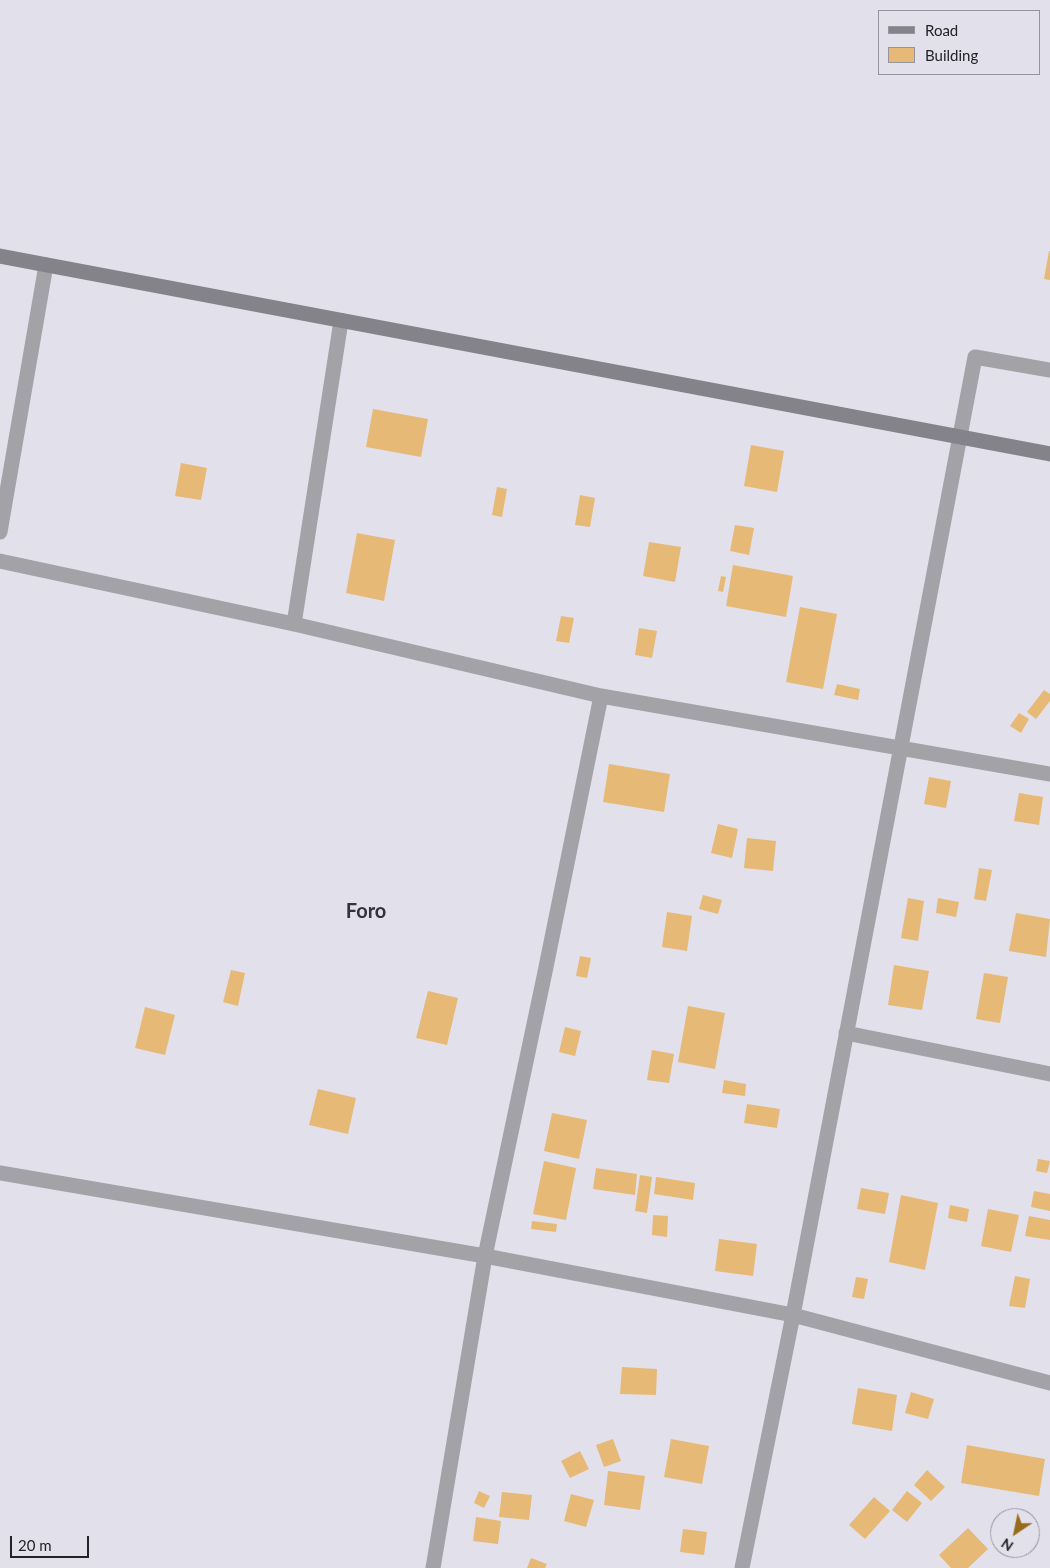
<!DOCTYPE html>
<html>
<head>
<meta charset="utf-8">
<style>
	body { margin:0 }
	#map { position:relative; width:1050px; height:1568px; overflow:hidden; background:#e2e0eb; font-family:Lato,sans-serif }
	canvas { display:block }
	.legend { position:absolute; left:878px; top:10px; width:162px; height:65px; box-sizing:border-box; background:#e2e0eb; border:1px solid #96949c; margin:0; padding:6px 9px; list-style:none; font-size:15px; color:#232226 }
	.legend li { display:flex; align-items:center; gap:10px; height:25px }
	.legend b { width:25px; border:1px solid #96949c }
	.north { position:absolute; left:990px; top:1508px; width:50px; height:50px; box-sizing:border-box; background:#e2e0eb; border:1px solid #96949c; border-radius:50%; rotate:214deg; font-size:14px; font-weight:700; line-height:20px; text-align:center; color:#232226 }
	.north::after { content:''; display:block; margin:auto; width:18px; height:22px; background:#986b1a; clip-path:polygon(50% 0,100% 100%,50% 72%,0 100%) }
	.scale { position:absolute; left:10px; top:1536px; width:79px; height:22px; box-sizing:border-box; border:2px solid #232226; border-top:0; padding-left:6px; font-size:15px; line-height:18px; white-space:nowrap; color:#232226; -webkit-text-stroke:4px #e2e0eb; paint-order:stroke }
</style>
</head>
<body>
<div id="map">
<canvas width="1050" height="1568"></canvas>
<ul class="legend">
<li><b style="height:6px;background:#84838a"></b>Road</li>
<li><b style="height:14px;background:#e7b976"></b>Building</li>
</ul>
<div class="north">N</div>
<div class="scale">20 m</div>
</div>
<script>
const context = document.querySelector('canvas').getContext('2d');
context.lineJoin = 'round';
function fill(path, color) { context.fillStyle = color; context.fill(path, 'evenodd'); }
const toPath = rows => new Path2D(rows.map(r => 'M' + r).join(''));
function strokePath(path, color, width, dash) { context.strokeStyle = color; context.lineWidth = width; context.lineCap = dash ? 'butt' : 'round'; context.setLineDash(dash || []); context.stroke(path); }
function label(font, color, halo, rows, align = 'center') {
  context.font = font + ' Lato,sans-serif'; context.lineWidth = 4; context.setLineDash([]); context.textBaseline = 'middle'; context.strokeStyle = halo; context.fillStyle = color; for (const [text, x, y, turn = 0] of rows) {
    context.save(); context.translate(x, y); context.rotate((+turn || 0) * Math.PI / 180); context.textAlign = isNaN(turn) ? turn : align; if (halo) context.strokeText(text, 0, 0); context.fillText(text, 0, 0); context.restore();
  }
}
fill(toPath([
	[1049,251,1050,251,1050,280,1044,279],
	[373,409,428,419,421,457,366,447],
	[751,445,784,451,777,492,744,486],
	[181,463,207,468,201,500,175,496],
	[497,487,507,489,502,517,492,515],
	[580,495,595,498,590,527,575,525],
	[735,525,754,528,749,555,730,551],
	[357,533,395,540,384,601,346,593],
	[649,542,681,547,675,582,643,576],
	[733,565,793,576,786,617,726,606],
	[721,576,726,577,723,592,718,591],
	[800,607,837,614,823,689,786,682],
	[561,616,574,618,569,643,556,641],
	[639,628,657,631,652,658,635,655],
	[837,684,860,689,858,700,834,695],
	[1044,690,1050,694,1050,701,1036,719,1027,712],
	[1019,713,1029,719,1021,733,1010,726],
	[609,764,670,774,664,812,603,802],
	[929,777,951,781,946,808,924,804],
	[1019,793,1043,797,1039,825,1014,821],
	[718,824,738,829,732,858,711,853],
	[747,838,776,841,773,871,744,868],
	[979,868,992,870,986,901,974,899],
	[703,895,722,900,718,914,699,909],
	[908,898,924,901,918,941,901,938],
	[938,898,959,902,956,917,936,913],
	[667,912,692,916,687,951,662,947],
	[1016,913,1050,919,1046,957,1009,951],
	[580,956,591,958,587,978,576,976],
	[894,965,929,971,922,1010,888,1005],
	[231,970,245,973,238,1006,223,1002],
	[984,973,1008,977,1000,1023,976,1019],
	[428,991,458,998,447,1045,416,1038],
	[688,1006,725,1013,715,1069,678,1062],
	[145,1007,175,1015,165,1055,135,1048],
	[565,1027,581,1031,575,1056,559,1052],
	[652,1050,674,1054,669,1083,647,1080],
	[724,1080,746,1084,745,1096,722,1093],
	[318,1089,356,1098,348,1134,309,1125],
	[747,1104,780,1109,777,1128,744,1123],
	[552,1113,587,1120,579,1159,544,1151],
	[1038,1159,1050,1161,1047,1173,1036,1171],
	[544,1161,576,1168,566,1220,533,1214],
	[596,1168,637,1174,635,1195,593,1189],
	[640,1175,652,1177,647,1213,635,1211],
	[656,1177,695,1183,693,1200,654,1194],
	[861,1188,889,1193,885,1214,857,1209],
	[1034,1191,1050,1194,1050,1211,1031,1207],
	[901,1195,938,1203,925,1270,889,1262],
	[950,1205,969,1209,967,1222,948,1218],
	[988,1209,1019,1215,1011,1252,981,1246],
	[653,1215,668,1216,667,1237,652,1235],
	[1029,1216,1050,1220,1050,1240,1025,1236],
	[532,1221,557,1224,556,1232,531,1229],
	[719,1239,757,1244,753,1276,715,1271],
	[1015,1276,1030,1279,1025,1308,1009,1306],
	[856,1277,868,1279,864,1299,852,1297],
	[622,1367,657,1369,656,1395,620,1394],
	[858,1388,897,1395,892,1431,852,1424],
	[911,1392,934,1399,928,1419,905,1413],
	[613,1439,621,1461,604,1467,596,1445],
	[671,1439,709,1446,702,1484,664,1477],
	[967,1445,1045,1459,1039,1496,961,1483],
	[580,1451,589,1469,570,1478,561,1461],
	[927,1470,945,1487,931,1501,914,1485],
	[608,1471,645,1476,640,1510,604,1505],
	[479,1491,490,1496,484,1508,474,1503],
	[907,1491,922,1503,907,1522,892,1510],
	[502,1492,532,1495,529,1520,499,1517],
	[571,1494,594,1500,586,1527,564,1521],
	[874,1497,890,1511,865,1539,849,1525],
	[476,1517,501,1521,498,1544,473,1541],
	[968,1528,988,1549,968,1568,951,1568,939,1555],
	[683,1529,707,1532,704,1555,680,1552],
	[531,1558,547,1564,545,1568,527,1568]
]), '#e7b976');
strokePath(toPath([
	[0,532,46,265],
	[0,561,294,624,601,696,1050,774],
	[294,624,341,321],
	[846,1033,1050,1074],
	[0,1173,485,1256,793,1315,1050,1383],
	[433,1568,485,1256,545,972,601,696],
	[742,1568,793,1315,975,357,1050,370]
]), '#a3a2a7', 15);
strokePath(toPath([
	[0,256,1050,454]
]), '#84838a', 15);
label('bold 20px', '#34333b', '#e2e0eb', [
	["Foro",366,912]
]);
</script>
</body>
</html>
